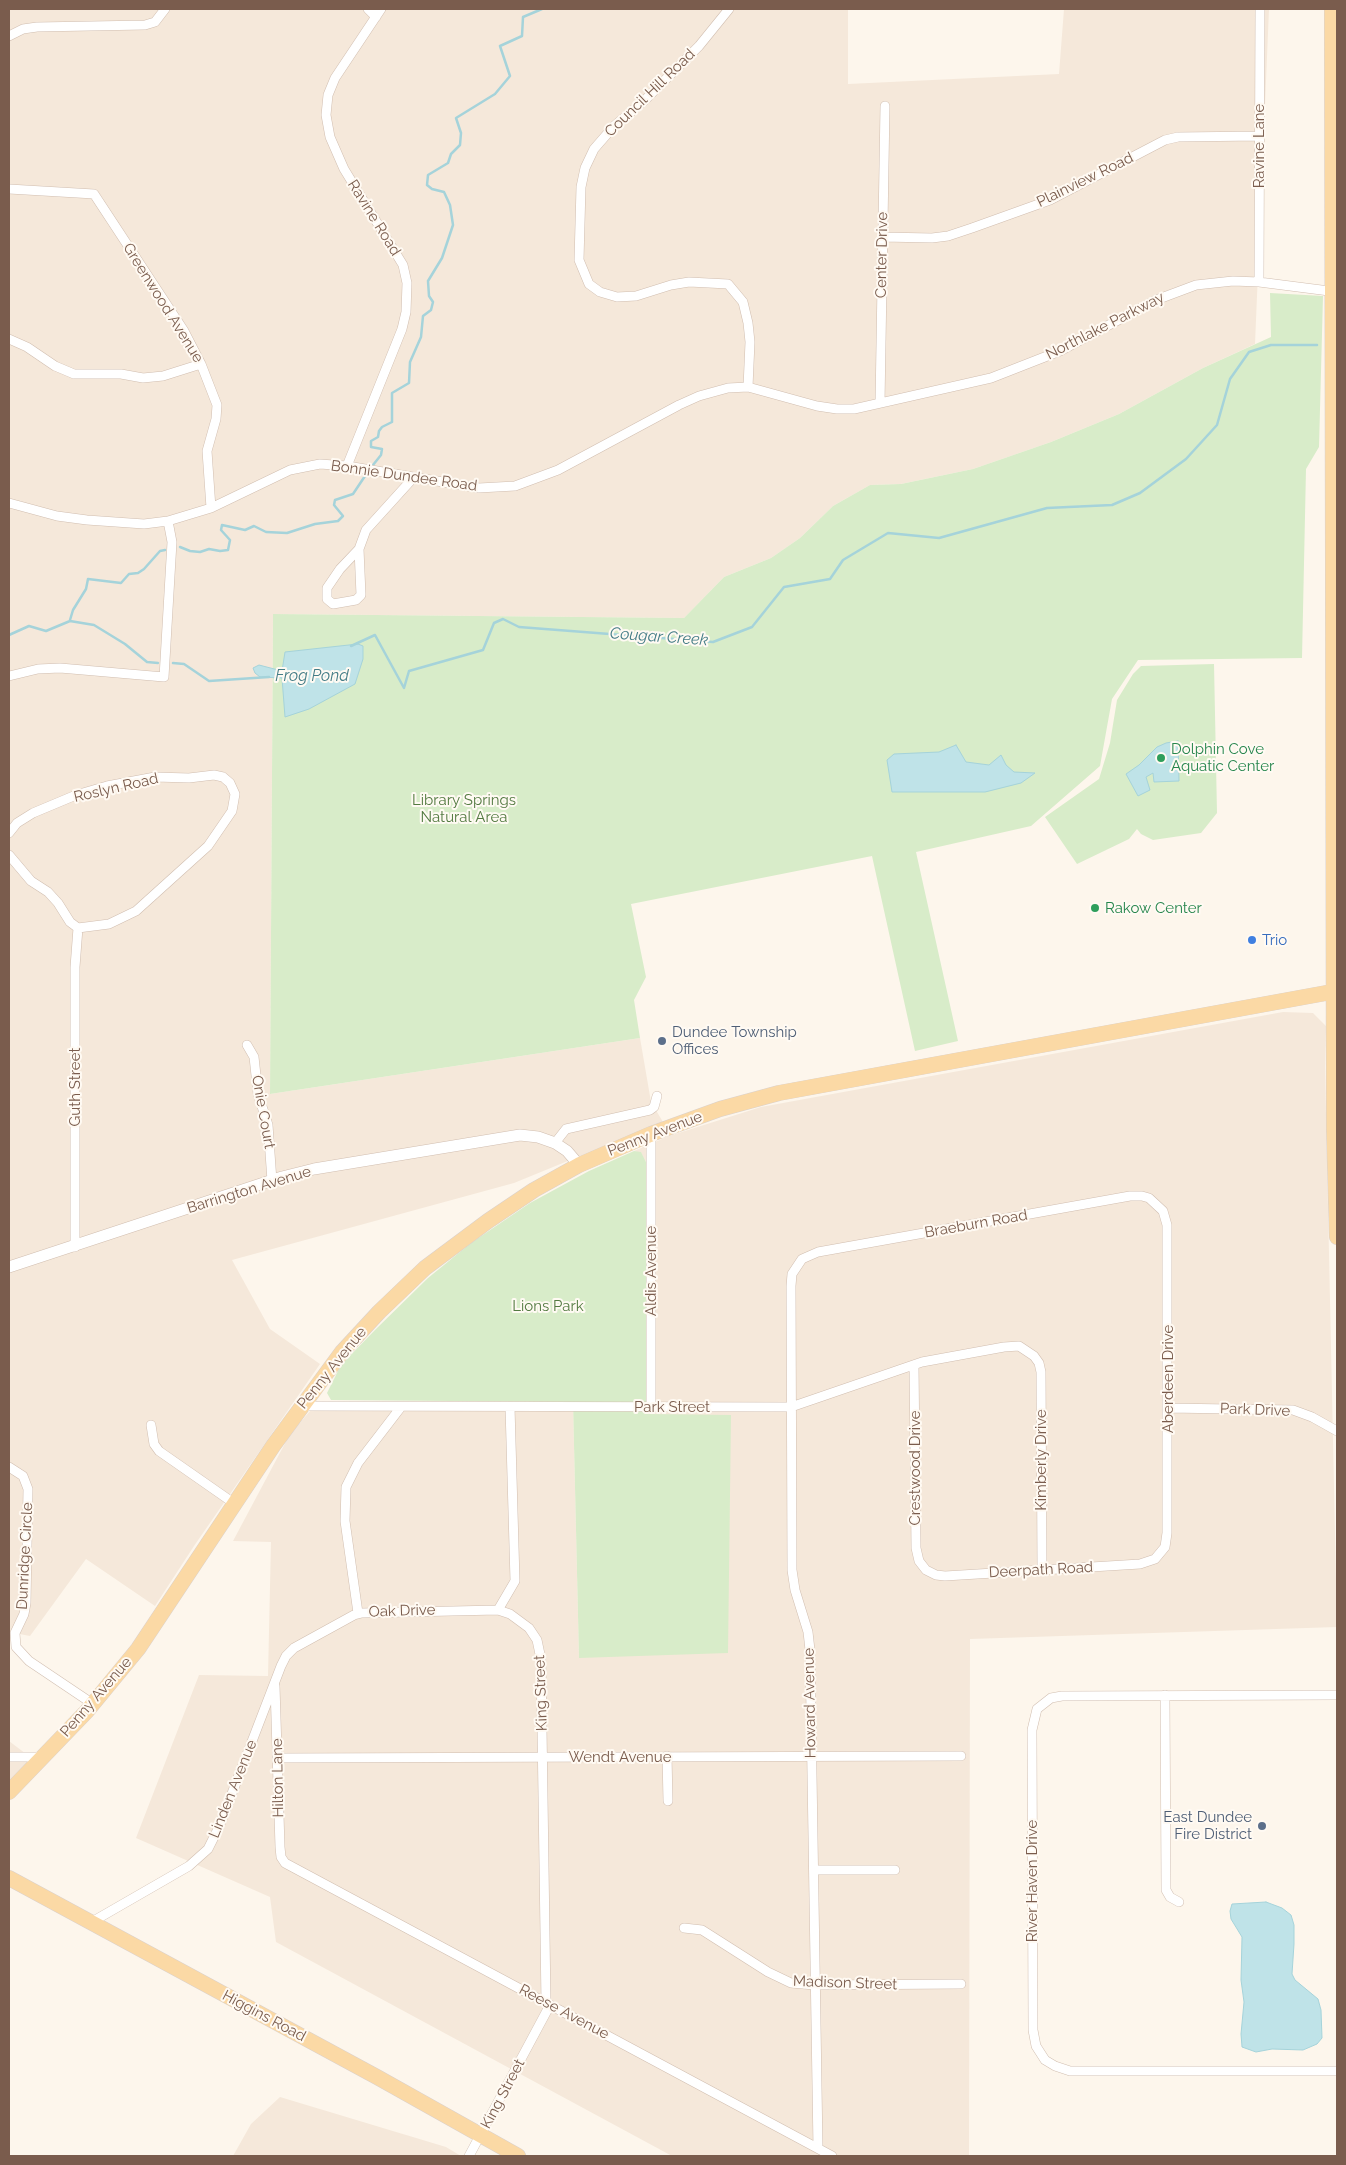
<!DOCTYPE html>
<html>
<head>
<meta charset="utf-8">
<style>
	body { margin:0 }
	#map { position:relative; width:1346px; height:2165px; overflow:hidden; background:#fdf6ec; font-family:Raleway,sans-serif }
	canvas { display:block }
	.frame { position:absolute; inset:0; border:10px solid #7a5c4d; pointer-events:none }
</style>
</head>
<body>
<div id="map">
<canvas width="1346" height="2165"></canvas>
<div class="frame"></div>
</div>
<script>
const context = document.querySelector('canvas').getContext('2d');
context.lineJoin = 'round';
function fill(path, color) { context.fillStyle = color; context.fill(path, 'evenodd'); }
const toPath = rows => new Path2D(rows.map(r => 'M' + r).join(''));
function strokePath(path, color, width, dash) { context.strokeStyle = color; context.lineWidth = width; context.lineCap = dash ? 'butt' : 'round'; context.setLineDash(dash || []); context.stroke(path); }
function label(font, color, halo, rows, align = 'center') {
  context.font = font + ' Raleway,sans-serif'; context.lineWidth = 4; context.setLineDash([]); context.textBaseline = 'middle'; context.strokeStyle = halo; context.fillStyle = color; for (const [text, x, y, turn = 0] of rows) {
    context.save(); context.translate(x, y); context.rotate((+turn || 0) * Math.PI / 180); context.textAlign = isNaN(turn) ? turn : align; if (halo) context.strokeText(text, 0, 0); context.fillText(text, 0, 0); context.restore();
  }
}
fill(toPath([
	[9,9,848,9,848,84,1059,74,1064,9,1269,9,1255,344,1203,368,1119,414,1051,442,973,469,901,484,870,485,833,506,800,538,771,558,724,577,684,618,273,614,270,1094,640,1038,651,1102,663,1122,514,1183,232,1260,270,1329,320,1364,194,1546,155,1606,86,1559,30,1636,9,1632],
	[1283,1012,1313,1013,1326,1026,1325,1067,1337,1627,970,1639,969,2156,672,2156,276,1942,270,1897,136,1838,199,1675,268,1676,271,1542,233,1541,290,1434,318,1402,573,1402,579,1658,731,1415,646,1415,646,1162,641,1153,634,1151,669,1136,761,1107],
	[9,1741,34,1760,9,1784],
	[280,2097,446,2147,461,2156,233,2156,251,2124]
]), '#f5e8da');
fill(toPath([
	[1270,293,1323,296,1319,447,1306,469,1302,658,1138,660,1112,699,1100,766,1031,826,916,852,958,1041,915,1051,872,856,631,904,646,977,634,1000,640,1038,270,1094,273,614,684,618,724,577,771,558,800,538,833,506,870,485,901,484,973,469,1051,442,1119,414,1203,368,1271,337],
	[1214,664,1217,813,1201,833,1153,840,1141,834,1137,829,1129,839,1077,864,1045,817,1099,779,1110,743,1117,700,1133,674,1141,666],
	[634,1151,641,1152,646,1162,646,1414,731,1415,728,1653,579,1658,573,1402,331,1400,327,1393,341,1365,376,1329,428,1278,471,1243,530,1203,589,1171]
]), '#d8ecc9');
const water = toPath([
	[358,644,363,646,363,659,355,684,309,709,285,717,282,678,260,677,255,673,253,668,259,665,282,671,285,652,358,644],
	[1178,741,1179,781,1154,782,1153,773,1146,777,1150,790,1138,796,1126,774,1139,765,1157,747,1166,743,1178,741],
	[956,745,966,762,989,765,1001,755,1006,765,1014,772,1035,773,1021,783,985,792,892,792,887,760,894,754,939,752,956,745],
	[1266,1902,1282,1908,1291,1915,1294,1925,1294,1944,1292,1974,1295,1980,1318,1999,1321,2010,1322,2038,1317,2044,1303,2050,1272,2049,1256,2052,1242,2047,1241,2034,1244,2002,1241,1980,1242,1937,1231,1919,1230,1911,1232,1904,1266,1902]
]);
fill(water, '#bfe3e8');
strokePath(water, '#a5d3da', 1);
strokePath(toPath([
	[373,465,381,455,382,449,371,447,371,441,378,437,379,431,382,427,392,422,392,393,409,383,410,362,421,337,423,316,431,310,433,302,429,296,428,281,442,258,453,225,450,205,444,192,432,189,427,185,428,175,448,163,451,154,460,145,461,133,456,118,495,94,510,76,500,46,522,36,523,17,542,9],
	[180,547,190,551,200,552,209,549,220,551,228,550,230,540,221,530,222,525,245,530,254,526,266,532,287,533,315,524,338,521,343,516,334,505,335,500,353,494,365,476],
	[70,620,73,610,86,589,88,579,121,583,129,574,138,573,144,569,160,551,165,550],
	[9,635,29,626,46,631,70,621,94,625,125,644,147,662,158,663],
	[351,646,375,635,404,688,409,671,483,650,494,623,503,619,519,627,713,642,752,627,784,587,830,579,843,560,888,533,939,538,1047,508,1112,505,1140,493,1186,459,1217,425,1230,379,1249,352,1271,345,1317,345],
	[173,663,184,664,209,681,269,677]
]), '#a5d3da', 2.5);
const minor = toPath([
	[368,9,376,17],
	[729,9,699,46,644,101,614,126,594,149,585,168,581,187,579,260,589,284,600,292,617,297,636,296,671,285,689,282,728,284,743,302,748,323,750,342,748,387],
	[9,36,23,29,37,27,145,25,155,22,165,9],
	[9,189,94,194,184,331,201,364,217,405,216,419,207,451,211,508],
	[882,237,932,238,948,236,972,228,1050,200,1165,140,1178,137,1259,136],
	[1259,282,1260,9],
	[9,339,27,347,55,366,74,374,121,374,143,378,163,376,201,364],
	[880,403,885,106],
	[347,466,402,329,406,312,407,283,403,265,344,169,330,137,326,115,328,95,335,78,381,9],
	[9,503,57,516,87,520,144,524,168,521,211,508,290,470,320,464,347,466,479,488,515,486,558,470,679,405,699,396,728,388,748,387,817,406,837,409,854,409,991,378,1060,351,1156,300,1196,285,1233,281,1259,282,1337,292],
	[359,549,340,569,327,588,327,599,333,604,356,600,361,595,359,549,366,530,414,477],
	[9,676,38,669,60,668,164,677,172,542,168,521],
	[9,833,17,823,33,813,76,795,107,786,155,777,189,778,214,775,223,777,230,783,235,794,232,811,208,846,136,911,109,924,78,928],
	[9,855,31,881,48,892,58,903,70,922,78,928],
	[247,1045,254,1057,258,1094,268,1125,272,1181],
	[651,1134,651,1407],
	[555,1143,566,1129,650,1110,654,1107,657,1096],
	[75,1247,75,967,78,928],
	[301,1406,791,1407,922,1362,1004,1347,1019,1346,1034,1356,1039,1363,1041,1372,1042,1569],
	[1168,1408,1293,1410,1312,1417,1337,1431],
	[151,1425,154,1444,159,1451,235,1504],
	[9,1467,23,1476,28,1489,26,1603,24,1614,15,1633,16,1647,29,1661,93,1704],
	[498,1610,515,1581,510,1407],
	[358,1613,345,1521,346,1487,358,1463,401,1407],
	[275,1686,280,1847,281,1857,285,1863,832,2156],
	[1165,1695,1166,1890,1170,1897,1179,1902],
	[1337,1695,1062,1696,1051,1698,1037,1709,1032,1730,1033,2030,1036,2046,1045,2060,1055,2066,1070,2071,1337,2071],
	[667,1756,668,1801],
	[9,1757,40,1757],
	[278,1758,961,1756],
	[814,1870,895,1870],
	[90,1923,189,1866,208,1849,219,1827,281,1666,286,1656,294,1648,354,1615,362,1613,498,1610,510,1614,529,1628,537,1640,541,1659,546,2003],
	[684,1928,702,1930,768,1972,791,1983,815,1985,961,1984],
	[818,2148,810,1650,808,1632,795,1590,792,1570,791,1286,792,1274,802,1259,818,1252,1130,1196,1142,1196,1149,1198,1163,1211,1167,1225,1167,1533,1165,1547,1155,1559,1140,1564,945,1576,936,1575,926,1570,919,1561,916,1548,914,1365],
	[469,2156,550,2005]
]);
const tertiary = toPath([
	[9,1267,282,1177,314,1169,520,1135,538,1137,555,1143,567,1151,579,1165]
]);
const primary = toPath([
	[1332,9,1334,1129,1337,1237],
	[9,1792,87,1711,138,1649,273,1446,342,1352,379,1312,425,1268,488,1221,534,1190,579,1165,651,1134,720,1109,779,1093,1337,991],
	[9,1878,377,2077,518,2156]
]);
strokePath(minor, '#d1beb0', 10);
strokePath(tertiary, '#d1beb0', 12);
strokePath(primary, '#dad1cd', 16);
strokePath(minor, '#fff', 9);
strokePath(tertiary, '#fff', 11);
strokePath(primary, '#fbd9a5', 15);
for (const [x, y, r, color] of [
	[1161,758,5,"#2e9e5b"],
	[1095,908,5,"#2e9e5b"],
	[1252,940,5,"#3f7fe0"],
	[662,1041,5,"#5c6f8a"],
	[1262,1826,5,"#5c6f8a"]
]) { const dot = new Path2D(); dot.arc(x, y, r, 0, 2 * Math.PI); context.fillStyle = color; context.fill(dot); strokePath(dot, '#fffaf3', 2); }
label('15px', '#7a5c4d', '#fffaf3', [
	["Council Hill Road",650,93,-44],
	["Ravine Lane",1259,146,-90],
	["Plainview Road",1085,180,-26],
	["Ravine Road",374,218,58],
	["Center Drive",882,255,-89],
	["Greenwood Avenue",163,303,58],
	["Northlake Parkway",1105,326,-27],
	["Bonnie Dundee Road",404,476,8],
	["Roslyn Road",116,788,-13],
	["Guth Street",75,1087,-90],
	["Onie Court",263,1112,80],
	["Penny Avenue",655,1134,-21],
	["Barrington Avenue",249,1190,-17],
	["Braeburn Road",976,1224,-10],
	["Aldis Avenue",651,1271,-90],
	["Penny Avenue",332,1368,-51],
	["Aberdeen Drive",1168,1379,-90],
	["Park Street",672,1407],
	["Park Drive",1255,1410,2],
	["Kimberly Drive",1041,1460,-90],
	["Crestwood Drive",915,1468,-90],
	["Dunridge Circle",25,1556,-87],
	["Deerpath Road",1041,1570,-3],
	["Oak Drive",402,1611,-2],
	["King Street",541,1693,-92],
	["Penny Avenue",96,1697,-49],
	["Howard Avenue",810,1703,-91],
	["Wendt Avenue",620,1757],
	["Hilton Lane",278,1778,-91],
	["Linden Avenue",233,1789,-68],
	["River Haven Drive",1032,1881,-90],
	["Madison Street",845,1983,2],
	["Reese Avenue",564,2012,28],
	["Higgins Road",264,2016,28],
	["King Street",503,2094,-62]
]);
label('15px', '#27864d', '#fffaf3', [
	["Dolphin Cove",1171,749],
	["Aquatic Center",1171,766],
	["Rakow Center",1105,908]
], 'left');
label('15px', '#537a41', '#fffaf3', [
	["Library Springs",464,800],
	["Natural Area",464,817],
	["Lions Park",548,1306]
]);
label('15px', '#366cbe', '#fffaf3', [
	["Trio",1262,940]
], 'left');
label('15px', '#4e5e75', '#fffaf3', [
	["Dundee Township",672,1032],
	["Offices",672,1049],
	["East Dundee",1252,1817,"right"],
	["Fire District",1252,1834,"right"]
], 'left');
label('italic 16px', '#437c86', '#fffaf3', [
	["Cougar Creek",659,637,4],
	["Frog Pond",312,676]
]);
</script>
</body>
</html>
